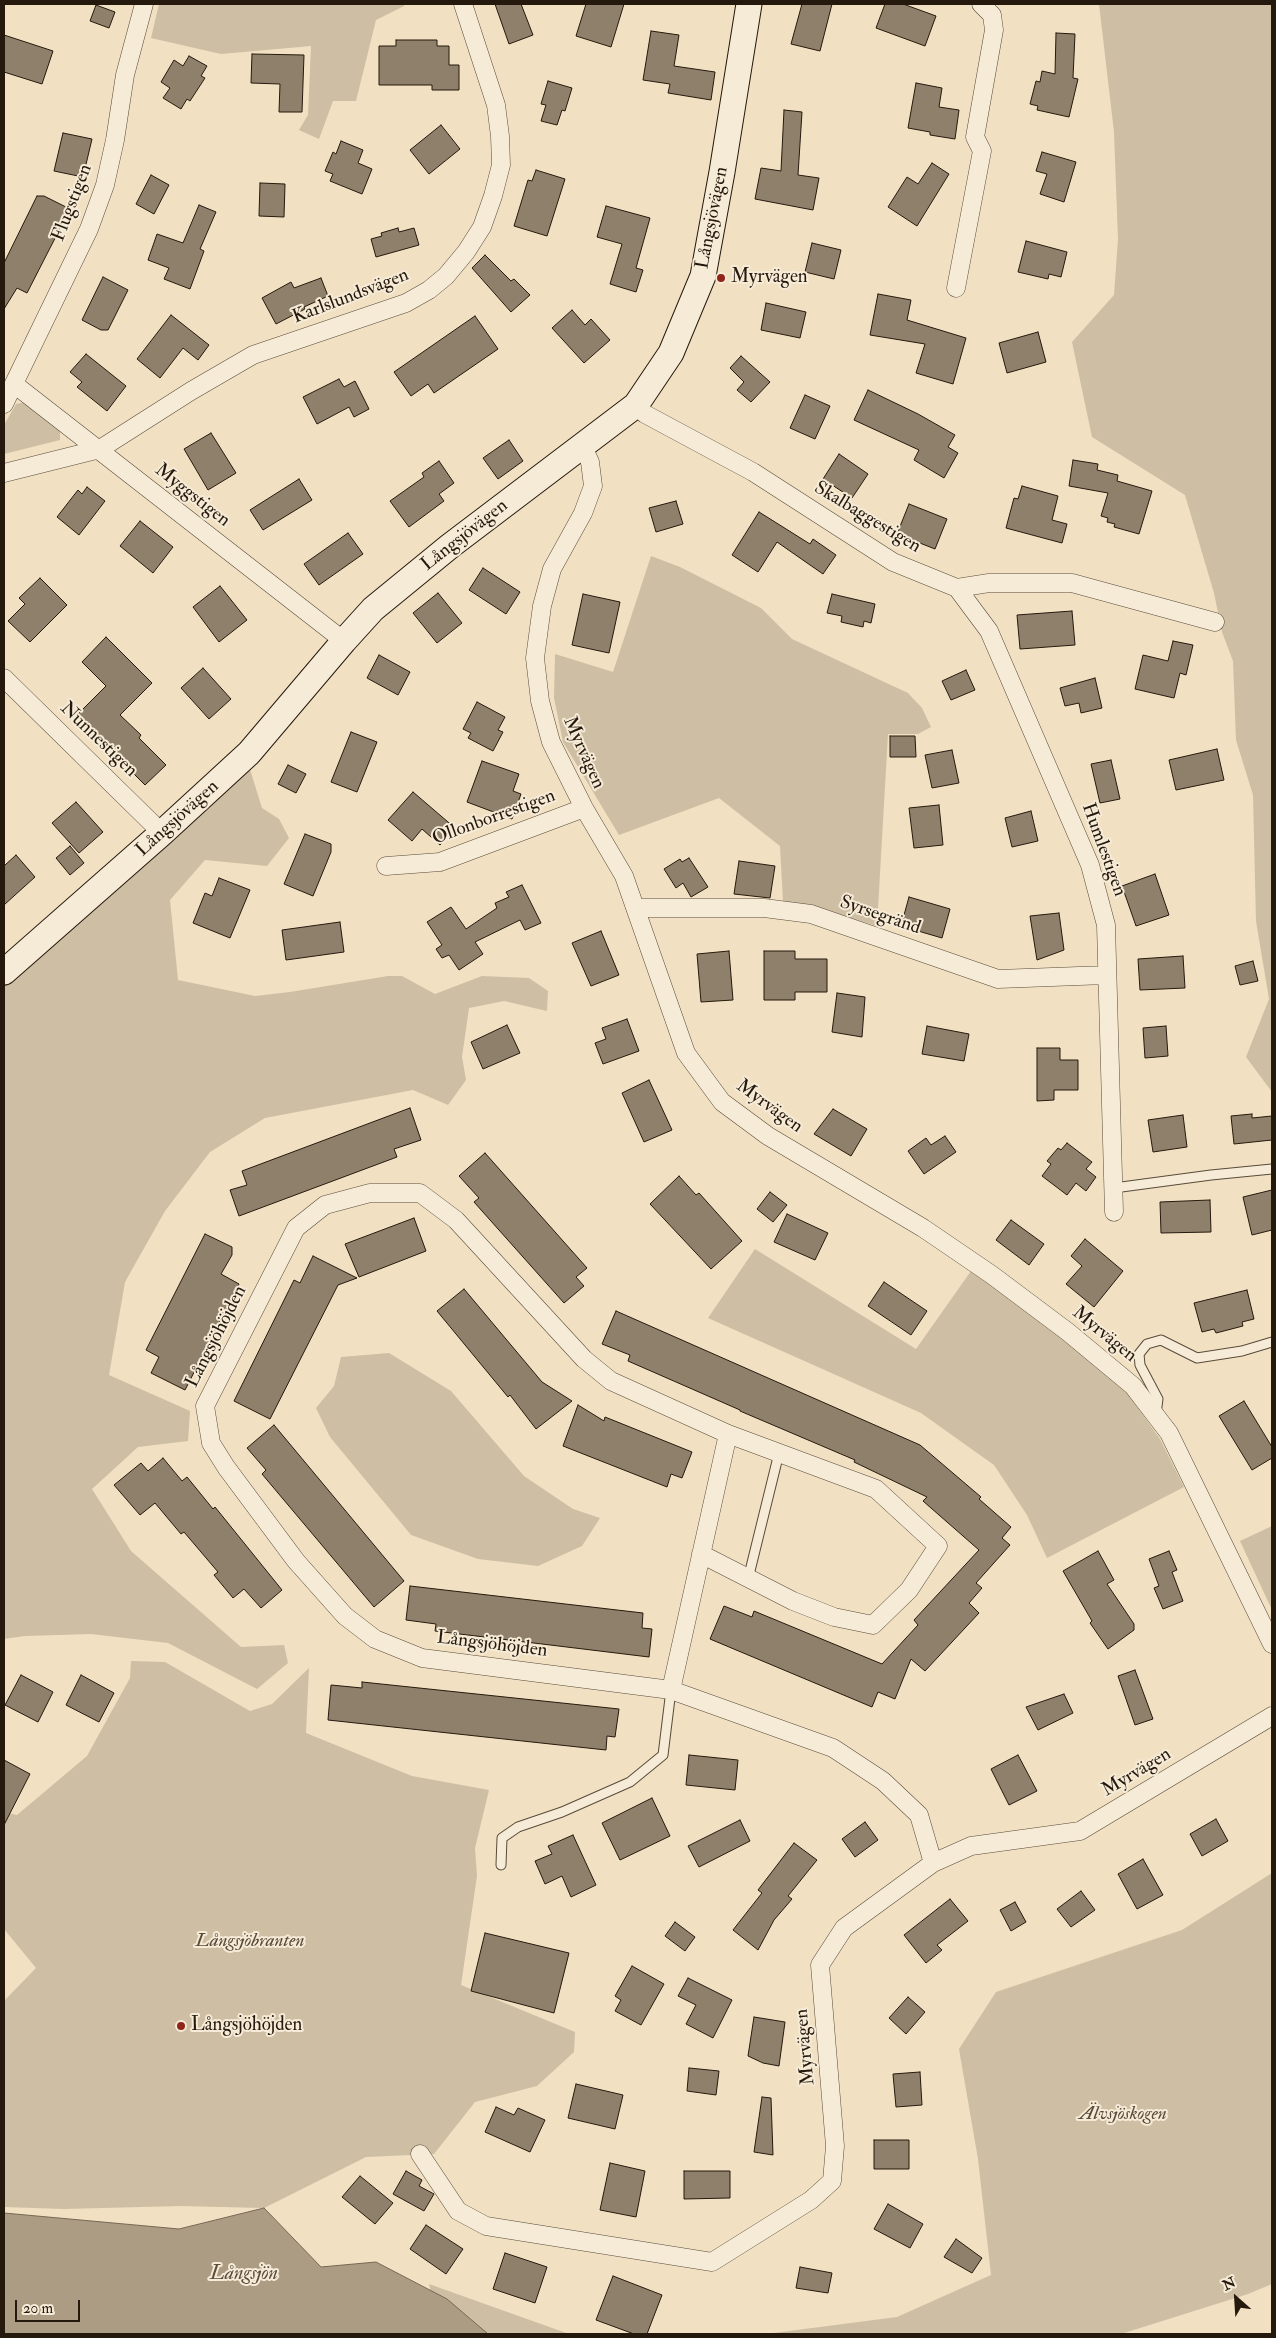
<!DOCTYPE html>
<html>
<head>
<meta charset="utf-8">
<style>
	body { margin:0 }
	#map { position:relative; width:1276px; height:2338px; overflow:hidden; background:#f1e0c2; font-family:"IM FELL Double Pica",serif }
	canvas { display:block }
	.frame { position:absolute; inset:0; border:5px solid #25190d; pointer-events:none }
	.north { position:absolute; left:1211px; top:2273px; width:50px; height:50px; -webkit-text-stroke:4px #f6ebd7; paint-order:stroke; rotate:334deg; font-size:14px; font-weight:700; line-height:20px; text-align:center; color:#25190d }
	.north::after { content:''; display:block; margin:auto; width:18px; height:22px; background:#25190d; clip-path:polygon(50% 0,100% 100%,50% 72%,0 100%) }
	.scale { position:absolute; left:15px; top:2300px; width:65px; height:22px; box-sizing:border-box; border:2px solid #25190d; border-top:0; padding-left:6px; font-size:15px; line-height:18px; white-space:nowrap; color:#25190d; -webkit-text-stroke:4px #f6ebd7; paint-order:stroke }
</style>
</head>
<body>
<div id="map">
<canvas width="1276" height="2338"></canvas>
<div class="frame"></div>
<div class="north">N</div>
<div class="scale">20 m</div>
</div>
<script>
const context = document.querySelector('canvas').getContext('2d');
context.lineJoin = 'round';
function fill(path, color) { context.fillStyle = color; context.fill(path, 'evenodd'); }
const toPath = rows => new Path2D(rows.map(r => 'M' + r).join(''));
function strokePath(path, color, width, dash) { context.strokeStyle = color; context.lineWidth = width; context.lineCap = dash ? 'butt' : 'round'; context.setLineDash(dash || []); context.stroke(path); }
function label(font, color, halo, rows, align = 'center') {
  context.font = font + ' "IM FELL Double Pica",serif'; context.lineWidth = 4; context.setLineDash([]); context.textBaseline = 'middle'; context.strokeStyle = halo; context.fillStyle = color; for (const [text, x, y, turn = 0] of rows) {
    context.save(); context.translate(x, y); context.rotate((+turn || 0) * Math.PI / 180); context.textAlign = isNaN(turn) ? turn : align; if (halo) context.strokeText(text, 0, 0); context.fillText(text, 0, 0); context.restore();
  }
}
fill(toPath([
	[159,4,404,4,404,6,376,20,356,101,333,101,319,139,299,130,308,115,311,46,221,54,151,38],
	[1099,4,1272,4,1272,1092,1246,1057,1269,999,1256,921,1253,795,1236,740,1233,661,1222,632,1214,593,1185,495,1092,437,1072,342,1114,295,1118,239,1114,132],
	[26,402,60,428,60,440,4,454,4,425,16,404],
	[651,556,680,567,761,608,792,639,908,693,922,708,931,727,918,734,888,734,877,926,808,905,783,902,780,846,719,798,619,835,563,742,554,698,555,654,613,672],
	[248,763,262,808,279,819,289,838,267,866,205,860,170,900,178,980,255,996,290,992,388,976,402,976,435,994,482,976,529,978,548,991,547,1011,504,1001,469,1008,462,1057,466,1080,448,1105,413,1090,265,1118,210,1152,165,1211,125,1282,109,1375,190,1411,188,1441,138,1447,92,1489,131,1551,241,1647,284,1645,288,1663,257,1689,168,1643,91,1634,25,1636,4,1639,4,982],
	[755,1249,916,1349,971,1271,1079,1350,1127,1393,1160,1439,1184,1487,1047,1558,1027,1515,994,1465,921,1413,708,1318],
	[389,1353,451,1391,524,1476,573,1509,600,1518,582,1546,538,1566,478,1559,411,1535,330,1437,316,1408,334,1386,341,1357],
	[1272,1526,1272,1610,1240,1541],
	[131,1661,165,1662,250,1711,272,1704,309,1668,306,1733,412,1776,489,1790,475,1848,477,1876,461,1985,575,2032,574,2052,537,2086,475,2102,434,2154,366,2157,264,2208,181,2206,64,2209,4,2207,4,2001,36,1968,4,1929,4,1812,17,1815,87,1756,130,1678],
	[1272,1873,1272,2284,1248,2294,1121,2334,766,2334,897,2317,991,2275,978,2159,959,2049,996,1992,1182,1930],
	[429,2284,569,2334,440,2334]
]), '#cebea3');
const water = toPath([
	[264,2208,321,2267,376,2262,447,2299,488,2334,4,2334,4,2213,179,2229,264,2208]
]);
fill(water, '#ac9c84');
strokePath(water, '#766854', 1);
const building = toPath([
	[495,4,521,4,533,35,509,44,495,4],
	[586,4,624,4,611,47,576,36,586,4],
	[802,4,832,4,820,51,791,44,802,4],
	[885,4,903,4,936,16,925,46,876,28,885,4],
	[96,5,115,12,109,28,90,21,96,5],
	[651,31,679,35,674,66,715,72,711,100,668,93,670,84,643,80,651,31],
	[1056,33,1075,34,1073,78,1078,79,1069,117,1037,110,1038,106,1030,104,1036,81,1040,82,1042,71,1055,74,1056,33],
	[4,35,53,51,42,84,4,72,4,35],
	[396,40,437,40,437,46,449,46,449,65,459,65,459,90,432,90,432,85,379,85,379,46,396,46,396,40],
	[252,54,304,55,302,112,279,112,280,84,251,83,252,54],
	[189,56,207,66,201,76,205,78,190,101,187,99,181,109,163,98,170,88,161,82,174,60,183,66,189,56],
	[548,81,572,88,565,111,562,110,557,125,541,121,546,105,541,104,548,81],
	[916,83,942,88,939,107,959,110,955,139,930,135,930,132,908,128,916,83],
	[784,110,802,112,798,175,819,178,813,210,755,199,761,168,781,171,784,110],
	[441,125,460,149,429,174,410,150,441,125],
	[63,133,92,139,83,177,54,171,63,133],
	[341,141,363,150,358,163,372,169,362,194,330,181,333,174,325,171,333,152,336,154,341,141],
	[1042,152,1076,162,1064,202,1040,194,1047,174,1036,171,1042,152],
	[932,163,949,174,917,226,888,207,907,177,918,184,932,163],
	[536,170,565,179,547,236,514,226,528,180,532,181,536,170],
	[151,175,169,185,154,214,136,204,151,175],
	[260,183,285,184,284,217,259,216,260,183],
	[37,196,44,196,70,209,27,293,17,288,4,309,4,263,37,196],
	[199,205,216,212,200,249,204,251,190,289,164,279,169,268,148,260,157,234,183,243,199,205],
	[606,206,650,218,636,268,643,270,636,292,610,284,622,244,597,237,606,206],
	[398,228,399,232,414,228,419,245,376,257,371,239,382,236,381,233,398,228],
	[1026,241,1067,252,1061,277,1049,274,1048,279,1018,272,1026,241],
	[812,243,841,250,834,279,805,272,812,243],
	[485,255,511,281,514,279,530,295,511,312,472,268,485,255],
	[103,277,128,290,108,330,101,330,82,320,103,277],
	[321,278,328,296,304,307,305,309,276,324,262,298,291,282,294,288,321,278],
	[878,294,911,300,907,320,966,338,953,384,916,373,925,344,870,335,878,294],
	[766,303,806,312,800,338,761,330,766,303],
	[572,310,585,325,591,319,610,340,584,363,552,328,572,310],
	[171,315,209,345,198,360,183,348,160,378,137,359,171,315],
	[475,316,498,349,434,393,428,384,411,396,394,372,475,316],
	[1038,332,1046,362,1007,373,999,343,1038,332],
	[86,354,126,386,107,411,77,387,82,382,70,372,86,354],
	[741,356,770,382,751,402,737,390,744,382,730,368,741,356],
	[339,379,344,387,355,381,369,409,354,417,349,407,317,424,303,397,339,379],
	[868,390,918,414,955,435,948,447,958,453,944,478,914,460,919,450,854,420,868,390],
	[805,395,830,406,815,439,790,428,805,395],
	[211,433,236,473,208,490,184,449,211,433],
	[509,440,523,461,498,479,483,458,509,440],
	[839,454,868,474,852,498,823,479,839,454],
	[1073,460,1098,464,1097,470,1118,475,1117,481,1152,491,1139,534,1114,527,1115,524,1107,522,1108,518,1101,516,1108,493,1069,486,1073,460],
	[439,461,454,483,439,494,444,501,409,527,390,501,424,477,422,473,439,461],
	[299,479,312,500,263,530,250,510,299,479],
	[1022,486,1058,496,1052,520,1067,524,1062,543,1006,528,1014,498,1018,499,1022,486],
	[87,487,105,501,79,535,57,517,78,490,82,494,87,487],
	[676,501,683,524,656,532,649,508,676,501],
	[909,504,947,519,935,549,897,534,909,504],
	[759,512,810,544,813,539,836,555,823,574,777,542,758,572,732,555,759,512],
	[140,521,173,547,153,573,120,546,140,521],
	[348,533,363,554,319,585,304,564,348,533],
	[483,568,520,592,506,614,469,590,483,568],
	[40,578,67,605,30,642,8,621,25,604,19,598,40,578],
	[220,586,247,620,219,642,193,607,220,586],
	[438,593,462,623,437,643,413,613,438,593],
	[583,594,620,602,609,653,572,645,583,594],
	[832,594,875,604,871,623,864,621,863,627,841,622,842,616,827,613,832,594],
	[1072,611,1075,645,1020,649,1017,615,1072,611],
	[106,637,152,683,120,715,141,735,139,738,166,765,145,785,126,766,128,765,77,715,106,686,82,662,106,637],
	[1173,641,1193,645,1186,675,1180,673,1174,698,1135,689,1143,655,1168,661,1173,641],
	[379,655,410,672,398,695,367,678,379,655],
	[203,668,231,699,209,719,181,688,203,668],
	[966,670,975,690,951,700,942,681,966,670],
	[1095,678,1102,708,1081,713,1079,703,1065,706,1060,688,1095,678],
	[477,702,505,717,498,730,503,732,493,751,468,738,471,733,463,729,477,702],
	[351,732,377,742,357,792,331,782,351,732],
	[890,736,915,736,916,757,890,757,890,736],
	[1217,749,1224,780,1176,790,1169,760,1217,749],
	[952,750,959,783,932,788,925,755,952,750],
	[1111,760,1120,799,1100,803,1091,764,1111,760],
	[482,761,519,774,513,791,521,794,512,819,467,802,482,761],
	[288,765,306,774,296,793,278,784,288,765],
	[413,792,455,828,440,845,422,829,412,841,388,820,413,792],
	[76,802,103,832,79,853,52,823,76,802],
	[939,805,943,845,914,848,909,808,939,805],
	[1031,811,1038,841,1012,847,1005,818,1031,811],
	[305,834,331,844,331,852,313,896,284,884,305,834],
	[70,846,84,863,70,875,56,858,70,846],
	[16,855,35,877,4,905,4,866,16,855],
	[689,858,708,887,691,897,683,883,676,888,664,869,680,859,682,862,689,858],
	[739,861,775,866,770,898,734,894,739,861],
	[1155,874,1169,915,1136,926,1122,886,1155,874],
	[219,878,250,890,230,938,193,923,205,893,212,896,219,878],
	[522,885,541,923,525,930,520,920,475,942,483,954,459,970,449,955,442,958,436,949,442,945,427,922,451,907,466,929,497,908,495,903,509,897,506,892,522,885],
	[909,897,950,909,942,938,901,926,909,897],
	[1059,913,1064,950,1037,960,1030,916,1059,913],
	[340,922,344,952,286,960,282,930,340,922],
	[601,931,619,975,591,986,572,943,601,931],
	[729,951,733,1000,701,1002,697,954,729,951],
	[764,951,795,951,795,959,827,959,827,992,795,992,795,1000,764,1000,764,951],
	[1183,956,1185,988,1140,990,1138,959,1183,956],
	[1253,961,1258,981,1240,985,1235,966,1253,961],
	[837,993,865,997,862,1037,832,1032,837,993],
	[627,1019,639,1051,603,1064,595,1043,606,1039,602,1028,627,1019],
	[507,1025,520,1053,483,1069,471,1042,507,1025],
	[927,1026,969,1034,964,1061,922,1054,927,1026],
	[1166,1026,1168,1056,1145,1058,1143,1028,1166,1026],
	[1037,1048,1060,1048,1060,1060,1078,1060,1078,1090,1054,1090,1054,1100,1037,1101,1037,1048],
	[649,1080,672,1130,644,1142,622,1093,649,1080],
	[410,1108,421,1140,394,1149,397,1157,239,1216,230,1190,247,1185,242,1171,410,1108],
	[833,1109,867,1129,851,1156,814,1134,833,1109],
	[1252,1114,1252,1118,1272,1116,1272,1140,1234,1144,1231,1116,1252,1114],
	[1183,1115,1187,1147,1153,1152,1148,1120,1183,1115],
	[945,1136,956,1152,924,1174,908,1151,926,1138,931,1145,945,1136],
	[1067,1143,1092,1162,1086,1169,1096,1177,1086,1191,1076,1183,1067,1195,1042,1176,1051,1164,1047,1161,1058,1148,1061,1150,1067,1143],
	[485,1153,587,1268,576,1277,584,1286,564,1303,474,1202,479,1198,459,1176,485,1153],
	[679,1176,696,1195,699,1193,742,1241,711,1269,650,1204,679,1176],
	[1272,1190,1272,1230,1252,1235,1243,1197,1272,1190],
	[770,1192,787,1205,773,1222,757,1209,770,1192],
	[1210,1200,1211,1232,1161,1233,1160,1202,1210,1200],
	[787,1214,828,1233,815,1260,774,1242,787,1214],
	[414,1218,426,1251,359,1277,345,1244,414,1218],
	[1011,1220,1044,1244,1029,1265,996,1240,1011,1220],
	[205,1234,232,1247,232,1255,221,1274,239,1284,185,1390,151,1373,159,1357,146,1350,205,1234],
	[1085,1239,1123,1271,1094,1307,1066,1284,1082,1266,1071,1256,1085,1239],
	[313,1256,357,1278,338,1285,270,1419,234,1401,294,1280,300,1283,313,1256],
	[884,1282,927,1311,911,1335,868,1306,884,1282],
	[464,1289,542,1382,572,1401,536,1429,510,1395,508,1397,437,1311,464,1289],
	[1247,1290,1254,1319,1242,1322,1243,1326,1216,1333,1214,1329,1202,1332,1194,1303,1247,1290],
	[616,1311,920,1445,981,1497,979,1499,1011,1527,1002,1538,1010,1545,976,1583,982,1588,969,1603,979,1613,925,1671,911,1659,895,1699,878,1692,872,1707,710,1639,724,1606,752,1617,754,1611,882,1664,918,1625,914,1620,979,1550,923,1501,927,1497,854,1462,855,1460,740,1411,740,1410,628,1361,630,1355,602,1344,616,1311],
	[1244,1401,1272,1447,1272,1458,1252,1470,1219,1416,1244,1401],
	[578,1405,604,1421,605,1417,692,1452,682,1478,671,1474,667,1487,563,1446,578,1405],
	[274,1425,404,1581,374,1607,262,1474,266,1470,247,1448,274,1425],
	[163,1458,182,1481,187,1477,213,1509,215,1507,282,1590,261,1608,244,1589,233,1598,214,1575,218,1572,184,1532,181,1534,155,1503,140,1515,114,1485,141,1463,148,1471,163,1458],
	[1098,1551,1114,1580,1107,1584,1134,1624,1134,1630,1108,1649,1090,1623,1092,1621,1063,1571,1098,1551],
	[1169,1551,1177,1570,1172,1572,1183,1601,1163,1609,1154,1588,1159,1586,1149,1559,1169,1551],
	[410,1586,643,1613,642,1628,652,1629,649,1657,435,1631,436,1624,406,1620,410,1586],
	[1135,1670,1153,1719,1135,1725,1118,1676,1135,1670],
	[21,1675,53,1692,38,1722,5,1705,21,1675],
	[81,1675,114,1693,99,1722,66,1705,81,1675],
	[362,1682,619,1709,615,1737,607,1736,606,1750,328,1720,331,1685,362,1688,362,1682],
	[1064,1694,1073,1713,1038,1730,1026,1707,1064,1694],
	[689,1755,738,1760,735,1790,686,1785,689,1755],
	[1018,1755,1037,1791,1009,1805,991,1769,1018,1755],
	[4,1760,30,1774,4,1825,4,1760],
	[652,1798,670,1836,620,1860,602,1823,652,1798],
	[1216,1819,1228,1841,1202,1856,1190,1834,1216,1819],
	[740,1820,750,1841,699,1867,688,1846,740,1820],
	[865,1822,878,1840,855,1857,842,1839,865,1822],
	[573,1835,596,1885,571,1897,562,1876,545,1884,535,1861,552,1854,548,1846,573,1835],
	[794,1843,817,1860,788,1896,792,1899,774,1920,758,1950,733,1930,762,1893,758,1890,794,1843],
	[1143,1859,1163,1895,1137,1909,1118,1874,1143,1859],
	[1081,1891,1095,1910,1071,1927,1057,1909,1081,1891],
	[950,1899,968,1921,937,1945,942,1950,926,1963,904,1935,950,1899],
	[1015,1902,1026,1922,1011,1931,1000,1910,1015,1902],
	[675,1922,695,1937,685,1951,665,1936,675,1922],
	[485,1933,569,1953,554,2013,471,1991,485,1933],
	[632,1966,664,1984,641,2025,615,2011,621,2000,615,1996,632,1966],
	[688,1978,732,2000,713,2038,686,2024,696,2005,678,1996,688,1978],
	[908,1997,925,2012,906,2034,889,2018,908,1997],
	[754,2017,785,2022,779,2066,763,2063,748,2056,754,2017],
	[689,2068,719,2071,716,2095,687,2091,689,2068],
	[920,2072,922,2105,896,2107,893,2074,920,2072],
	[576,2084,623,2095,615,2129,568,2118,576,2084],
	[762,2097,771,2098,773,2155,754,2152,762,2097],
	[496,2107,514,2115,518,2108,545,2120,530,2152,485,2132,496,2107],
	[874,2140,909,2140,909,2169,874,2169,874,2140],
	[610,2163,645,2171,636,2217,600,2210,610,2163],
	[406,2171,422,2180,419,2186,434,2194,424,2211,393,2194,406,2171],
	[684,2171,730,2171,730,2198,684,2199,684,2171],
	[360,2176,393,2203,375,2224,342,2197,360,2176],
	[888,2204,923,2224,910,2248,874,2229,888,2204],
	[426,2225,463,2249,446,2274,410,2249,426,2225],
	[956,2239,982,2258,972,2273,944,2257,956,2239],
	[505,2253,547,2267,535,2303,493,2289,505,2253],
	[800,2267,832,2273,828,2293,796,2288,800,2267],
	[613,2276,662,2295,647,2334,634,2334,596,2320,613,2276]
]);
fill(building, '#8f806b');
strokePath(building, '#25190d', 1);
const lane = toPath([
	[1114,1188,1211,1175,1272,1169],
	[1156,1414,1158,1399,1140,1365,1139,1354,1147,1344,1161,1340,1197,1358,1242,1351,1272,1342],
	[748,1579,779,1453],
	[501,1865,502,1838,518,1827,562,1812,630,1782,663,1755,671,1690]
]);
const street = toPath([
	[956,288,982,151,975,137,994,30,992,15,981,4],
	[14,384,344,641],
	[4,404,89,229,105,185,115,140,125,75,144,4],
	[636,405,645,414,753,472,893,562,957,588,989,583,1072,583,1215,622],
	[583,447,590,462,593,486,583,513,552,569,542,606,535,658,540,701,551,742,584,808,624,876,686,1053,722,1102,768,1136,923,1228,992,1275,1068,1332,1133,1386,1169,1433,1272,1644],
	[4,473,100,449,191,391,253,355,406,303,429,290,446,276,466,252,482,227,493,196,501,165,500,136,496,105,463,4],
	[957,588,989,631,1090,865,1106,925,1114,1212],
	[4,678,162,833],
	[386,866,440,862,584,808],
	[637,908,764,908,811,914,998,979,1106,975],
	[701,1554,793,1601,834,1617,873,1625,909,1590,938,1546,876,1489,728,1434,611,1381,584,1359,456,1220,420,1193,370,1193,325,1205,296,1228,205,1406,211,1443,226,1467,296,1561,345,1616,375,1639,422,1658,671,1690,833,1748,883,1781,919,1815,933,1863],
	[671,1690,728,1434],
	[420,2154,458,2211,486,2226,712,2262,811,2200,832,2181,835,2146,820,1965,844,1928,933,1863,971,1846,1080,1831,1272,1716]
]);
const secondary = toPath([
	[4,972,162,833,249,753,344,641,373,609,450,546,636,405,671,353,703,276,722,172,749,4]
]);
strokePath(lane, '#584b3a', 11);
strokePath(street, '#584b3a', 19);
strokePath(secondary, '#25190d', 27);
strokePath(lane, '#f6ebd7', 9);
strokePath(street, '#f6ebd7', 18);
strokePath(secondary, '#f6ebd7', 25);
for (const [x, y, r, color] of [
	[721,278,5,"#8f2418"],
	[181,2026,5,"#8f2418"]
]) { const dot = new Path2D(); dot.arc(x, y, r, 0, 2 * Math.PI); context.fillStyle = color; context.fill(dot); strokePath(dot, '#f6ebd7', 2); }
label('19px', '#25190d', '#f6ebd7', [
	["Flugstigen",73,203,-69],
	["Långsjövägen",713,218,-79],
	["Karlslundsvägen",351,297,-21],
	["Myggstigen",192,496,38],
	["Skalbaggestigen",867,518,31],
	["Långsjövägen",465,536,-38],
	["Nunnestigen",98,740,44],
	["Myrvägen",583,753,66],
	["Ollonborrestigen",494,818,-20],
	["Långsjövägen",178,819,-42],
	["Humlestigen",1103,850,70],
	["Syrsegränd",880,916,19],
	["Myrvägen",769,1107,36],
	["Myrvägen",1104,1335,39],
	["Långsjöhöjden",217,1337,-63],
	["Långsjöhöjden",492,1645,7],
	["Myrvägen",1137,1773,-31],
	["Myrvägen",806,2047,-95]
]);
label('19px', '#25190d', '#f6ebd7', [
	["Myrvägen",731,278],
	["Långsjöhöjden",191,2026]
], 'left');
label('italic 19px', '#584b3a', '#f6ebd7', [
	["Långsjöbranten",250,1942],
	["Älvsjöskogen",1123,2115]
]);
label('italic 20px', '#5b4d3d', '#f6ebd7', [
	["Långsjön",244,2275]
]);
</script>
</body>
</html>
